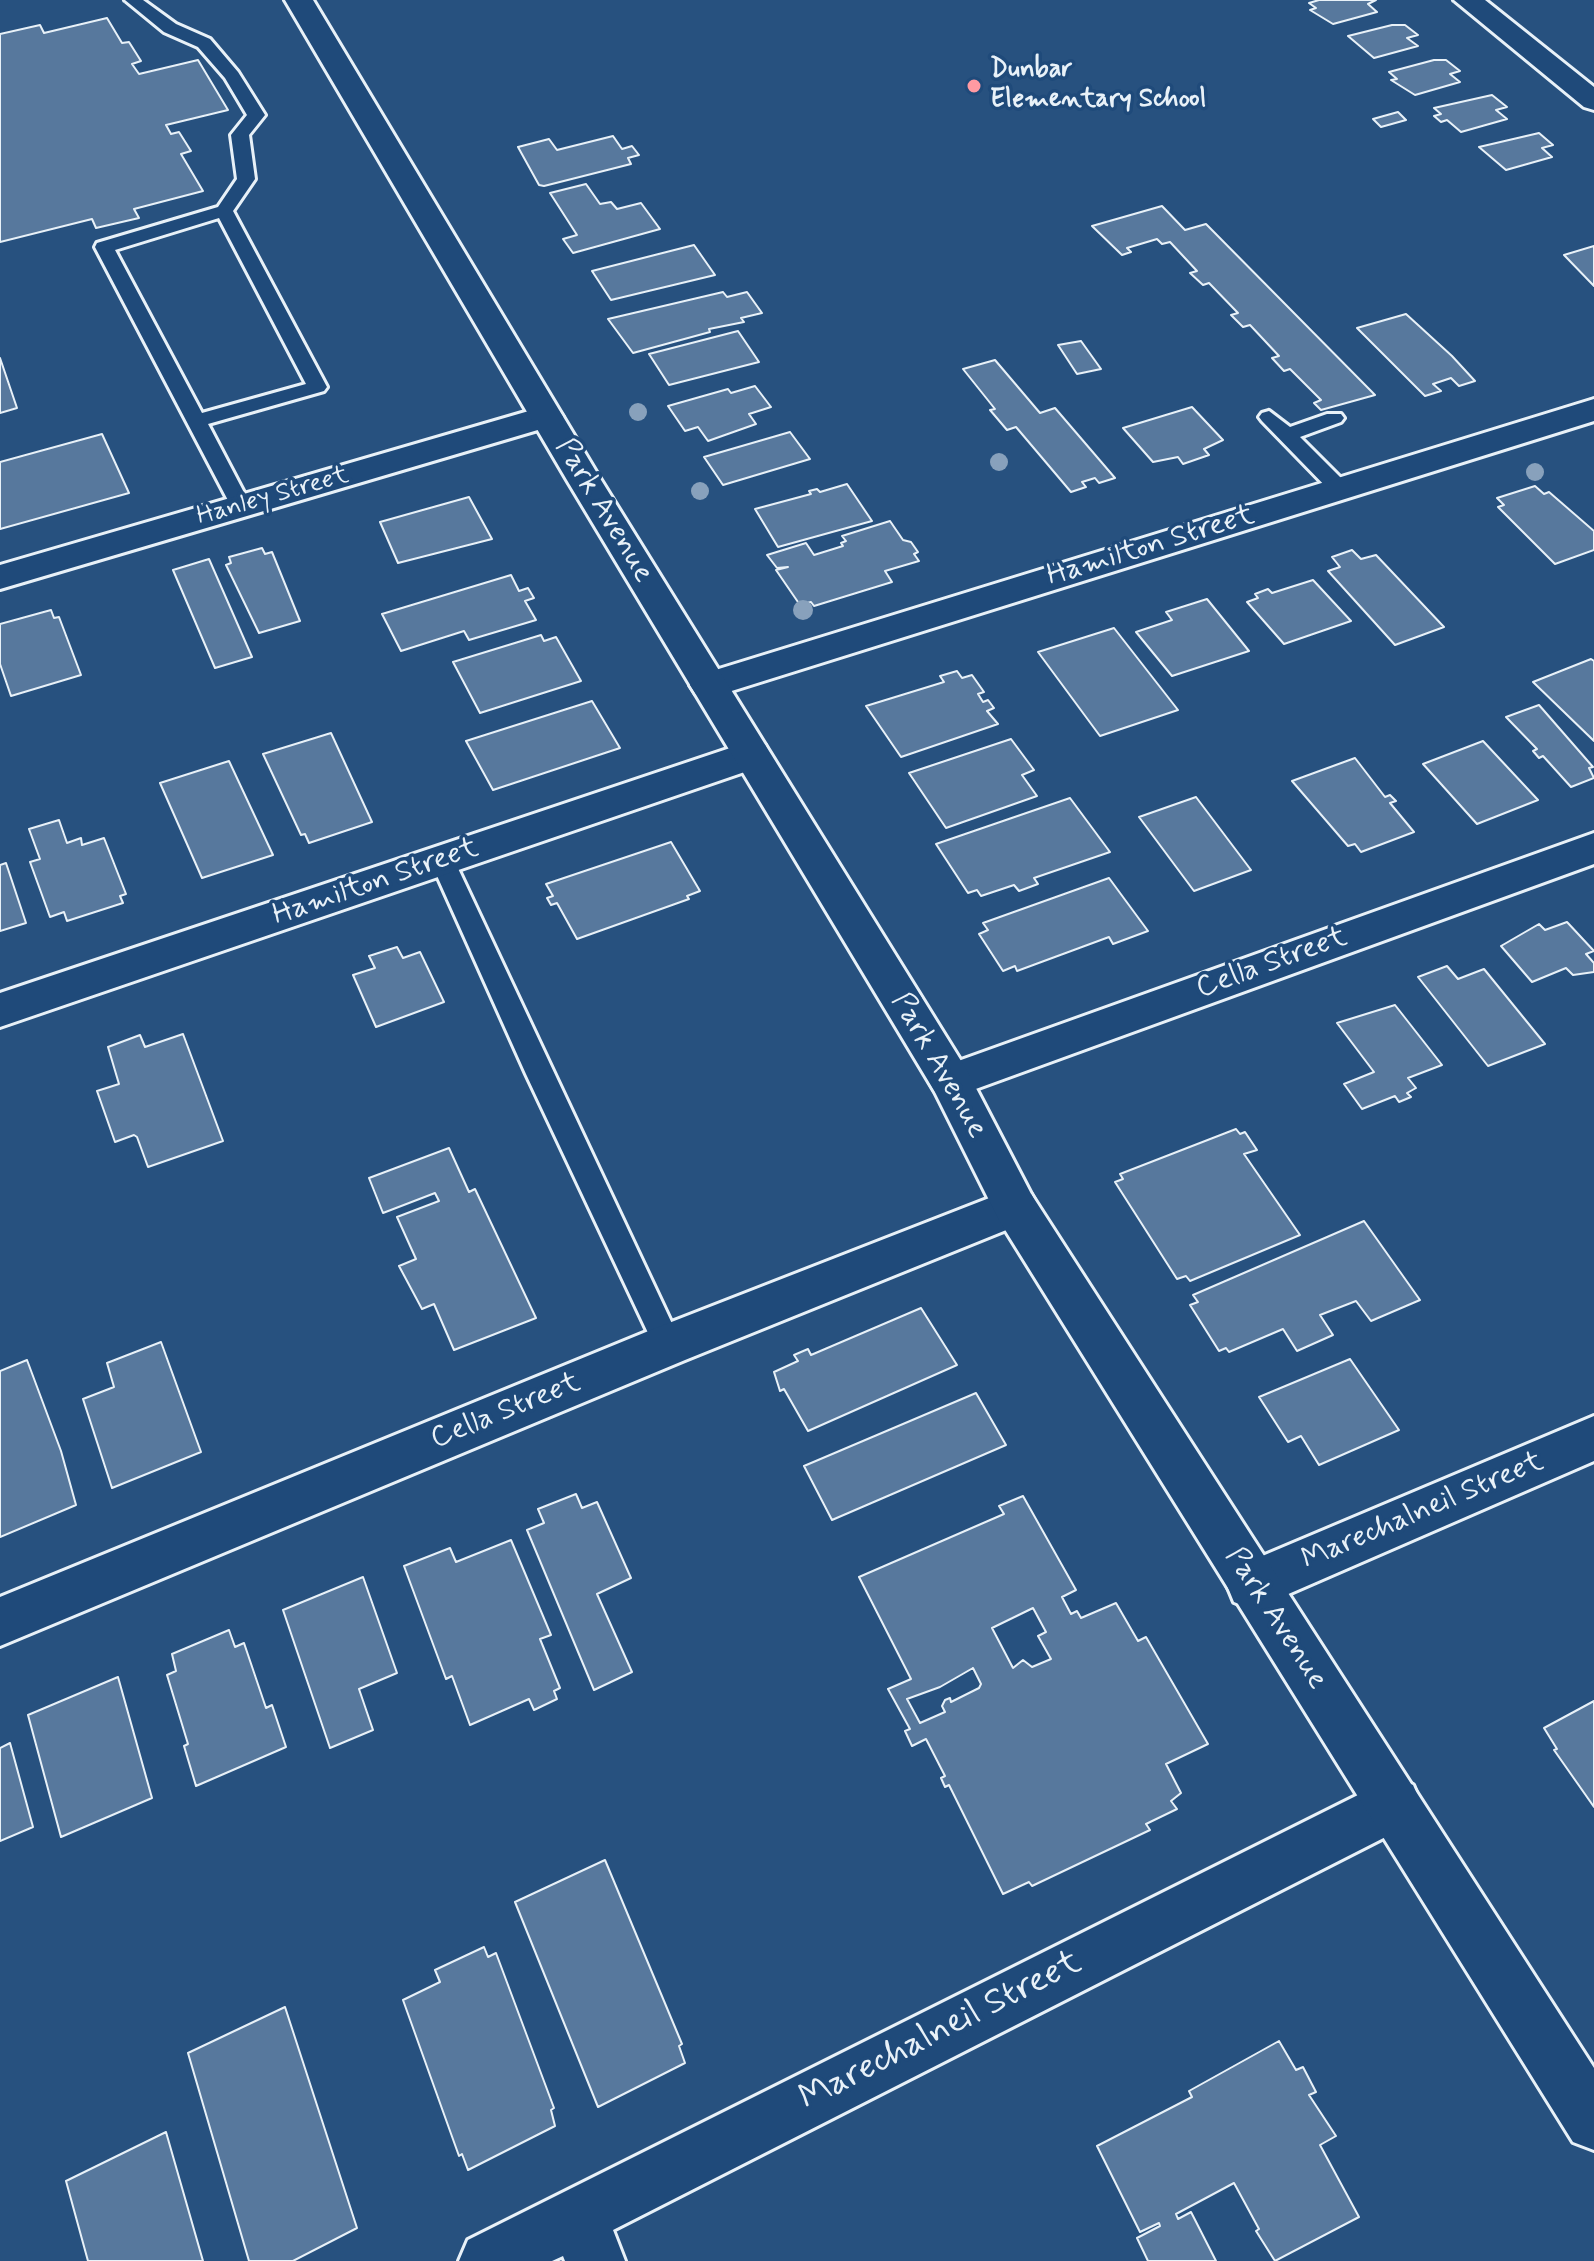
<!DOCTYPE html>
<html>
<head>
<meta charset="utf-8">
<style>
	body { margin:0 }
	canvas { display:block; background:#27517f }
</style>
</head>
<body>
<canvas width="1594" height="2261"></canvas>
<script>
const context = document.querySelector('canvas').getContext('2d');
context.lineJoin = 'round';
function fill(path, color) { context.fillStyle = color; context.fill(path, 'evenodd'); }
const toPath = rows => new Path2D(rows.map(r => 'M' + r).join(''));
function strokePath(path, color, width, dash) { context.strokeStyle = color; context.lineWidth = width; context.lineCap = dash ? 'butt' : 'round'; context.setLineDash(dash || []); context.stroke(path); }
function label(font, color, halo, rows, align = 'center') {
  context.font = font + ' Mynerve,sans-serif'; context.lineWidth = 7; context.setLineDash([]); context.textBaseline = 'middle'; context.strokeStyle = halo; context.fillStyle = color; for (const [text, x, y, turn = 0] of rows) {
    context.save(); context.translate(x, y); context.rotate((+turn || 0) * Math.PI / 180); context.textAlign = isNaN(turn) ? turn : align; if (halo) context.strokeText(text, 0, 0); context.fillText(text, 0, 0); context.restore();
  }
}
const building = toPath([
	[1319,0,1376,0,1368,4,1377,12,1333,24,1310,10,1316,8,1309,3,1319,0],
	[107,18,122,43,129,42,141,61,132,64,139,74,198,60,228,110,166,125,171,134,179,132,191,151,181,154,203,191,134,209,139,218,96,228,92,219,0,242,0,34,40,25,44,33,107,18],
	[1392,25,1405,25,1418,35,1407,38,1418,46,1374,58,1348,36,1392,25],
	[1434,60,1446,60,1460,71,1450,74,1460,82,1415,95,1391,80,1397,79,1389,72,1434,60],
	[1492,95,1507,107,1496,110,1507,119,1461,132,1447,120,1441,122,1434,116,1441,114,1434,108,1492,95],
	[1398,112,1406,120,1381,127,1373,119,1398,112],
	[1539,133,1553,145,1542,148,1552,157,1506,170,1479,147,1539,133],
	[613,136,622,149,632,146,639,155,628,158,631,164,544,186,539,185,518,147,549,139,557,150,613,136],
	[586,184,600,204,611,202,617,209,641,203,660,229,573,253,563,239,577,235,550,193,586,184],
	[1162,206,1185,230,1206,224,1375,395,1321,410,1314,403,1321,400,1290,369,1284,371,1272,358,1279,356,1250,325,1243,327,1231,315,1238,313,1209,283,1203,285,1190,273,1197,271,1170,242,1162,244,1157,239,1127,248,1131,252,1122,255,1092,226,1162,206],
	[694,245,715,275,611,300,592,271,694,245],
	[1594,246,1594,286,1564,255,1594,246],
	[723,292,727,297,747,292,762,313,741,318,744,322,709,329,710,332,633,353,608,319,723,292],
	[1406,314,1452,356,1475,381,1459,386,1451,378,1433,384,1441,391,1425,396,1357,328,1406,314],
	[738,331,759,362,669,385,649,354,738,331],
	[1081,341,1101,369,1077,374,1058,345,1081,341],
	[0,358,17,408,0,413,0,358],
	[995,360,1040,413,1055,408,1115,478,1099,483,1095,478,1082,482,1086,487,1071,492,1016,427,1007,430,990,410,995,409,963,369,995,360],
	[755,386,771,407,749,414,756,424,708,441,698,427,685,431,668,406,728,389,731,393,755,386],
	[1192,407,1223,440,1204,449,1209,455,1183,464,1178,457,1153,462,1123,428,1192,407],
	[790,432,810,459,723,485,704,457,790,432],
	[102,434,129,493,0,529,0,462,102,434],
	[847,484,872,521,778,547,755,509,811,494,809,491,817,489,820,492,847,484],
	[1535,486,1544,494,1549,492,1594,531,1594,550,1555,564,1498,507,1504,505,1497,498,1535,486],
	[469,497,492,539,398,563,380,522,469,497],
	[890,521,903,540,911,542,918,552,914,554,919,561,885,571,892,582,814,606,811,602,800,605,776,570,788,567,777,568,767,555,806,543,814,555,843,546,841,543,846,541,842,536,890,521],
	[262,548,265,554,272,552,300,621,259,633,226,565,231,563,229,557,262,548],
	[1352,550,1361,559,1376,555,1444,627,1395,645,1328,571,1340,567,1332,557,1352,550],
	[209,559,252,657,215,668,173,570,209,559],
	[511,575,519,591,528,588,534,598,525,601,536,620,469,640,464,631,401,651,382,614,511,575],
	[1313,580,1351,621,1284,644,1247,602,1258,598,1255,594,1268,589,1272,593,1313,580],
	[1207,599,1249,651,1172,676,1136,632,1172,620,1166,612,1207,599],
	[51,610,54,618,59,617,81,675,11,696,0,664,0,624,51,610],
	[1114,628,1178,710,1100,736,1038,652,1114,628],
	[541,635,544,641,556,637,581,681,480,713,453,662,541,635],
	[1591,659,1594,661,1594,741,1533,682,1591,659],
	[957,671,962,678,972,675,984,692,978,694,983,702,988,700,994,708,987,711,998,724,901,757,866,706,944,682,940,676,957,671],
	[592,701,620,748,493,790,466,741,592,701],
	[1539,705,1593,767,1589,768,1594,778,1571,787,1543,756,1539,758,1533,751,1537,749,1506,717,1539,705],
	[331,733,372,822,309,843,305,834,301,835,263,754,331,733],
	[1011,739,1034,770,1022,775,1037,796,946,828,909,773,1011,739],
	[1483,741,1538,800,1477,824,1423,764,1483,741],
	[1355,758,1385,797,1390,795,1396,801,1390,803,1414,832,1361,852,1355,844,1348,846,1292,781,1355,758],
	[229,761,273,855,202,878,160,783,229,761],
	[1196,797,1251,870,1194,891,1139,817,1196,797],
	[1070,798,1110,852,1034,878,1038,884,1019,891,1014,885,981,896,977,890,968,893,936,844,1070,798],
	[59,820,67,843,81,838,82,845,104,838,126,894,120,896,123,903,67,921,64,912,50,917,30,862,40,859,29,829,59,820],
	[671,842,700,891,687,896,689,899,577,939,557,903,551,905,547,898,553,896,546,884,671,842],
	[6,863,26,923,0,931,0,865,6,863],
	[1109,878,1148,931,1113,944,1109,937,1017,971,1015,966,1003,971,979,934,988,930,983,923,1109,878],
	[1567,922,1594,951,1586,954,1594,963,1594,972,1573,975,1566,968,1532,982,1501,946,1539,924,1545,930,1567,922],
	[397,947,403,958,420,952,444,1002,376,1027,353,975,375,968,369,956,397,947],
	[1447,966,1458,979,1484,969,1545,1044,1488,1066,1418,977,1447,966],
	[1395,1005,1442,1065,1408,1078,1416,1088,1407,1093,1411,1097,1399,1102,1395,1096,1362,1109,1344,1084,1374,1072,1337,1023,1395,1005],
	[183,1034,223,1141,148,1167,137,1137,134,1135,115,1142,97,1091,119,1084,108,1047,140,1035,145,1047,183,1034],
	[1236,1129,1240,1134,1245,1132,1257,1150,1244,1154,1300,1235,1190,1281,1186,1276,1177,1279,1115,1182,1123,1179,1120,1174,1236,1129],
	[449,1148,469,1192,475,1189,536,1318,454,1350,434,1304,422,1309,399,1266,416,1259,397,1217,439,1201,435,1193,383,1213,369,1178,449,1148],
	[1364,1221,1420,1300,1371,1321,1356,1301,1320,1315,1333,1335,1297,1351,1283,1329,1229,1352,1226,1348,1219,1351,1190,1305,1198,1302,1193,1295,1364,1221],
	[921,1308,957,1365,808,1431,784,1389,780,1391,774,1372,798,1361,794,1355,808,1349,811,1355,921,1308],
	[161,1342,201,1452,112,1488,83,1399,114,1387,107,1363,161,1342],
	[1350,1359,1399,1430,1319,1465,1301,1436,1288,1442,1259,1397,1350,1359],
	[27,1360,61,1451,76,1505,0,1537,0,1371,27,1360],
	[976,1393,1006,1445,832,1520,804,1466,976,1393],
	[576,1494,582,1508,597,1502,631,1578,597,1594,632,1672,594,1690,527,1530,544,1523,538,1509,576,1494],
	[1023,1496,1076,1590,1062,1597,1071,1614,1077,1611,1081,1618,1116,1603,1138,1641,1146,1637,1208,1744,1166,1764,1181,1793,1171,1801,1177,1809,1146,1824,1150,1830,1032,1886,1029,1882,1003,1894,949,1785,945,1787,941,1778,945,1776,926,1739,912,1746,905,1731,910,1729,888,1689,911,1679,859,1577,1004,1514,999,1506,1023,1496],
	[1033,1608,1046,1632,1038,1636,1051,1659,1032,1667,1023,1660,1013,1668,992,1628,1033,1608],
	[973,1668,981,1684,979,1688,951,1702,950,1698,945,1700,942,1706,945,1712,920,1723,907,1699,940,1687,973,1668],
	[511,1540,551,1635,540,1639,560,1688,554,1691,557,1699,534,1710,529,1699,470,1725,452,1676,446,1679,404,1566,450,1548,456,1562,511,1540],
	[363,1577,397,1673,359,1689,373,1730,330,1748,283,1610,363,1577],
	[229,1630,235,1647,244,1643,266,1708,272,1705,286,1747,196,1786,184,1746,188,1744,167,1675,176,1671,172,1654,229,1630],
	[118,1677,152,1798,61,1837,28,1715,118,1677],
	[1594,1701,1594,1807,1554,1750,1557,1749,1544,1728,1594,1701],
	[10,1743,33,1827,0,1841,0,1748,10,1743],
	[605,1860,682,2044,679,2046,685,2063,598,2107,515,1902,605,1860],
	[484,1947,488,1957,496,1953,554,2108,551,2110,555,2126,468,2170,462,2154,459,2156,403,2000,440,1982,435,1970,484,1947],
	[285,2007,357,2228,293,2261,249,2261,188,2053,285,2007],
	[1279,2041,1296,2070,1303,2067,1316,2092,1309,2095,1336,2136,1320,2145,1359,2217,1275,2261,1256,2231,1259,2229,1234,2183,1176,2214,1178,2219,1191,2212,1216,2261,1148,2261,1137,2238,1160,2226,1159,2223,1140,2232,1097,2146,1192,2097,1189,2091,1279,2041],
	[166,2132,203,2261,88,2261,66,2181,166,2132]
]);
fill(building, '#57789d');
strokePath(building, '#e8f1f8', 2);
const lane = toPath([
	[125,0,143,0,176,24,210,39,238,72,265,115,249,135,255,179,233,211,327,387,324,391,208,424,251,506,241,513,231,506,95,247,97,243,218,207,237,179,231,135,247,115,225,78,198,47,164,32,125,0],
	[219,218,306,384,202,413,115,250,219,218],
	[1269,411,1290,427,1327,414,1341,414,1344,418,1341,422,1300,437,1347,484,1350,489,1347,494,1333,494,1262,421,1259,417,1262,413,1269,411],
	[442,851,450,854,454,860,682,1345,678,1354,668,1357,658,1354,526,1074,430,860,434,854,442,851]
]);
const street = toPath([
	[1454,0,1485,0,1594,87,1594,110,1584,107,1454,0],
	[1594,399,1594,421,722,694,709,698,696,694,690,685,696,676,1594,399],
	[546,406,558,410,563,417,558,424,0,589,0,565,546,406],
	[751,741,765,745,770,755,765,765,0,1027,0,993,751,741],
	[1594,833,1594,864,951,1098,936,1093,929,1081,936,1069,1594,833],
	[1015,1188,1031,1194,1038,1207,1031,1220,685,1360,0,1646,0,1597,651,1330,1015,1188],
	[1594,1416,1594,1461,1270,1602,1252,1609,1234,1602,1227,1585,1234,1568,1594,1416],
	[1394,1777,1413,1785,1421,1804,1413,1823,613,2230,625,2261,565,2261,563,2256,552,2261,459,2261,468,2240,1394,1777]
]);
const secondary = toPath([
	[285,0,313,0,601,480,966,1069,1031,1194,1594,2068,1594,2150,1573,2142,999,1220,935,1092,567,480,285,0]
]);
strokePath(lane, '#e8f1f8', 6);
strokePath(street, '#e8f1f8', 6);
strokePath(secondary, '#e8f1f8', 6);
fill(lane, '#1f4a7a');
fill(street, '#1f4a7a');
fill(secondary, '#1f4a7a');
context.fillStyle = '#88a1bc';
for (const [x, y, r] of [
	[638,412,9],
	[999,462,9],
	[1535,472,9],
	[700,491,9],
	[803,610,10]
]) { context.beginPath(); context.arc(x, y, r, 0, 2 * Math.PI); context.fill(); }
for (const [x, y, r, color] of [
	[974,86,8,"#ff9aa2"]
]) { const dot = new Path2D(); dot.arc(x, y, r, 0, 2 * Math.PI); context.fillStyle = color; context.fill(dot); strokePath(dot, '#1f4a7a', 3); }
label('bold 26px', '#e8f1f8', '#1f4a7a', [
	["Dunbar",990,71],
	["Elementary School",990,101]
], 'left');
label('26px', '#e8f1f8', '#1f4a7a', [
	["Hanley Street",273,497,-16]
]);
label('30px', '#e8f1f8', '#1f4a7a', [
	["Park Avenue",603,511,59],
	["Hamilton Street",1151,547,-17],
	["Hamilton Street",376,883,-19],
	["Cella Street",1272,964,-20],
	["Park Avenue",938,1066,60],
	["Cella Street",506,1412,-22],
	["Marechalneil Street",1423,1512,-23],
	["Park Avenue",1275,1619,57]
]);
label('36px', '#e8f1f8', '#1f4a7a', [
	["Marechalneil Street",941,2032,-27]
]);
</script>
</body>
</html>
